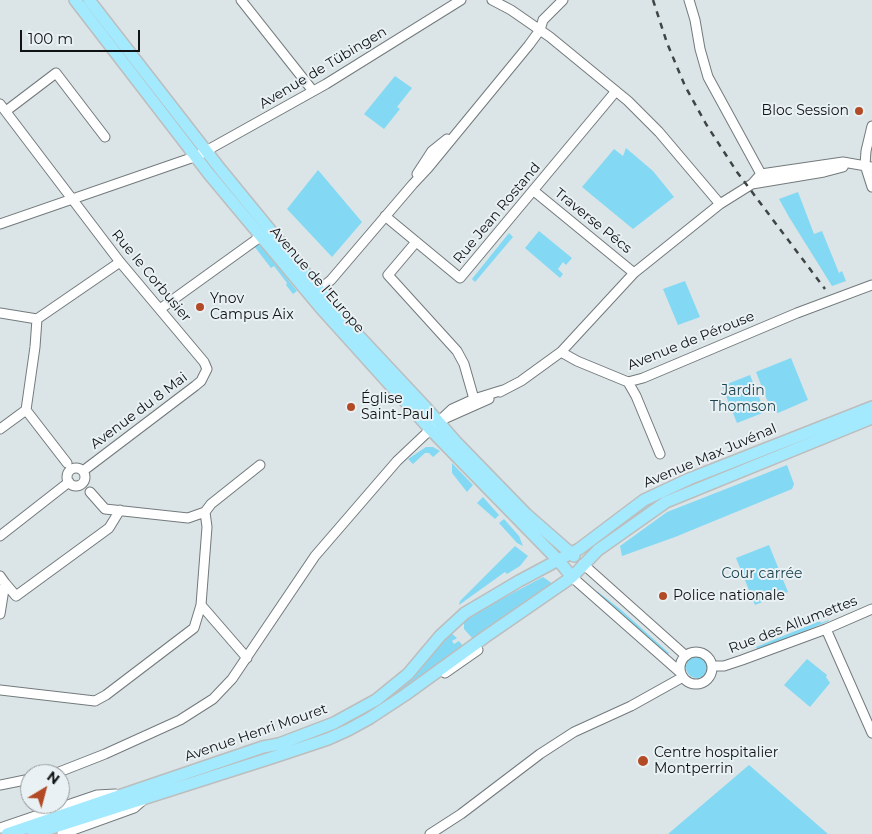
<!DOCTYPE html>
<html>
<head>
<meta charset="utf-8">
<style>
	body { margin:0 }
	#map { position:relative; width:872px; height:834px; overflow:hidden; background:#dbe4e6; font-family:Montserrat,sans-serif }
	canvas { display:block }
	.north { position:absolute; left:20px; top:764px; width:50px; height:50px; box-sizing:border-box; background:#e9f1f4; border:1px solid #92989a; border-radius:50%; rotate:37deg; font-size:14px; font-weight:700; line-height:20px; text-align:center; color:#101314 }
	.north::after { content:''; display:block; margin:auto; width:18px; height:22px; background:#b24b25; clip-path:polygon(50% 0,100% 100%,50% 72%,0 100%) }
	.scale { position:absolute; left:20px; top:30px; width:120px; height:22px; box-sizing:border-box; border:2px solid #101314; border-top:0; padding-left:6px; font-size:15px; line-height:18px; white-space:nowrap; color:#101314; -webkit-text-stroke:4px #e9f1f4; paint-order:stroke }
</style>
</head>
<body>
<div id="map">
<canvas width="872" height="834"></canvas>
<div class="north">N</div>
<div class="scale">100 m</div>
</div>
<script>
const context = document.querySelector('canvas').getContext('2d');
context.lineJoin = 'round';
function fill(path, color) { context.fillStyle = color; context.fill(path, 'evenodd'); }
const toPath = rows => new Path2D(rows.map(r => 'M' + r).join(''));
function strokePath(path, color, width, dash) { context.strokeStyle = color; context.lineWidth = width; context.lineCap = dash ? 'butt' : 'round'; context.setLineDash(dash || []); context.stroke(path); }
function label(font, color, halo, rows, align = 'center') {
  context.font = font + ' Montserrat,sans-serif'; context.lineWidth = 4; context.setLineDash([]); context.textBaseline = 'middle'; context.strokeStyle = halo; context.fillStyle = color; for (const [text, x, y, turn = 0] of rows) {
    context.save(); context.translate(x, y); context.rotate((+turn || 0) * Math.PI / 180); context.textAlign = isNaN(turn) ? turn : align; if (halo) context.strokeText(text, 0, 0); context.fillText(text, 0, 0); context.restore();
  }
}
fill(toPath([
	[395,76,412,88,397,107,400,109,384,129,364,114],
	[626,148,653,171,674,197,633,229,582,187,614,149,623,156],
	[318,170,362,222,332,257,287,209],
	[798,192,814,234,822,231,839,273,842,271,846,281,832,286,789,217,779,199],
	[539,231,572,258,566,265,563,262,558,269,563,274,560,278,525,248],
	[509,233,513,237,475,282,472,279],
	[258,242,297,291,293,294,286,285,287,283,274,266,271,268,254,246],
	[685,281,700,317,678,325,663,289],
	[791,358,808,400,778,413,771,410,756,372],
	[750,375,765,412,737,423,722,386],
	[426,447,433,447,440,451,433,457,429,453,425,453,413,464,408,459],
	[780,447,781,451,660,500,602,542,600,539,657,498],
	[452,463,473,485,467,492,452,473],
	[787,465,794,484,792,489,675,537,622,556,620,546,667,512],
	[483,497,499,515,495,519,477,503],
	[504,519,519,536,523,546,517,543,499,523],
	[769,545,788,592,755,605,736,558],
	[515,546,528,556,520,566,507,574,505,572,459,605,460,601],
	[543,577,553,584,474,638,472,638,464,629,464,622,473,614],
	[598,592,620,609,669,653,667,656,596,594],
	[829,620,829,621,758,650,756,647,820,621,821,623],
	[451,633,457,638,452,641,454,644,459,641,463,646,382,703,341,727,319,736,67,819,339,725],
	'686 667a11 11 0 1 1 22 0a11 11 0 1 1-22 0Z',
	[807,659,827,675,826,677,830,683,810,707,784,685],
	[749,765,828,834,668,834]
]), '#83d9f3');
const minor = toPath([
	[241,0,313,91],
	[492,0,511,10,550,37,628,101,659,132,720,204],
	[689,0,695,20,700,49,708,77,761,174],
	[0,104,120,262,204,362,207,369,201,381,195,386,83,471],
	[6,111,56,73,105,137],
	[872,126,866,151,865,165,872,187],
	[417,174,432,151,447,139],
	[752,184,824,172,843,167,845,163],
	[534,191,634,273],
	[385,216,460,278,616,91],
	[0,224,197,156,326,84,461,0],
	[416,242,388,275,457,351,464,364,474,399],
	[315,293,331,280,413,184,428,168,529,45,540,30,543,20,563,0],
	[160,309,260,237],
	[0,313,37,319,120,262],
	[37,319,35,347,26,410,67,463],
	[561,352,577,361,628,382,643,378,797,313,872,285],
	[628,382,636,396,660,454],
	[500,392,521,381,561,352,634,273,720,204,752,184,761,174,843,162,872,167],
	[444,419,489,399],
	[0,429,26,410],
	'67 477a9 9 0 1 1 18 0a9 9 0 1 1-18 0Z',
	[90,492,105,509,188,518,205,512,211,504,260,465],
	[0,536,69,482],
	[583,564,686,656],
	[0,576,5,583,0,614],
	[572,577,681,673],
	[5,583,16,596,109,528,120,510],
	[201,605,247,658],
	[826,629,872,733],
	'680 668a16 16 0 1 1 32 0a16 16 0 1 1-32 0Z',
	[712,666,724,666,742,660,826,629,872,609],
	[445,673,478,650],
	[0,690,95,701,106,695,194,628,201,605,207,527,205,512],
	[54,774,105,754,180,720,213,699,232,679,315,556,397,461,452,409,474,399,503,390],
	[0,785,30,779],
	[0,828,97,795,115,794],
	[62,834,134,808,142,801],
	[430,834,461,814,540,754,574,732,631,706,683,677]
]);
const major = toPath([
	[75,0,209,174,320,307,430,429,558,560,572,577],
	[89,0,221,170,342,318,429,411,457,443,526,514,574,556],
	[7,834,263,747,279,744,334,723,376,700,408,674,440,636,465,613,519,581,579,549,644,500,689,479,872,407],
	[33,834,274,757,328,739,348,730,370,718,405,695,485,637,572,577,598,550,666,502,872,418]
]);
strokePath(minor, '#737a7c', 11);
strokePath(major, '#bcbdbd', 14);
strokePath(minor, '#fff', 9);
strokePath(major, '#a3eafe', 11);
strokePath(toPath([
	[653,0,667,43,685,86,706,124,737,172,825,289]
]), '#3f4445', 2.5, [6, 6]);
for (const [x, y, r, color] of [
	[859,111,5,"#b24b25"],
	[200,307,5,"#b24b25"],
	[351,407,5,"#b24b25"],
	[663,596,5,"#b24b25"],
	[643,761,6,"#b24b25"]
]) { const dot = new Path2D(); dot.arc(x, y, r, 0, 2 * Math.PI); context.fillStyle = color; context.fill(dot); strokePath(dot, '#e9f1f4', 2); }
label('14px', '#101314', '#e9f1f4', [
	["Avenue de Tübingen",323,68,-31],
	["Rue Jean Rostand",497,213,-50],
	["Traverse Pécs",593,221,39],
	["Rue le Corbusier",151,276,50],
	["Avenue de l'Europe",317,280,49],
	["Avenue de Pérouse",691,341,-22],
	["Avenue du 8 Mai",139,411,-37],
	["Avenue Max Juvénal",710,456,-23],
	["Rue des Allumettes",793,625,-21],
	["Avenue Henri Mouret",256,733,-19]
]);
label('14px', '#101314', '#e9f1f4', [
	["Bloc Session",849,111,"right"],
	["Ynov",210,299],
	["Campus Aix",210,315],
	["Église",361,399],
	["Saint-Paul",361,415],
	["Police nationale",673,596],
	["Centre hospitalier",654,753],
	["Montperrin",654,769]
], 'left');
label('14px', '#1c4450', '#e9f1f4', [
	["Jardin",743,391],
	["Thomson",743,407],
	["Cour carrée",762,574]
]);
</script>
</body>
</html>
